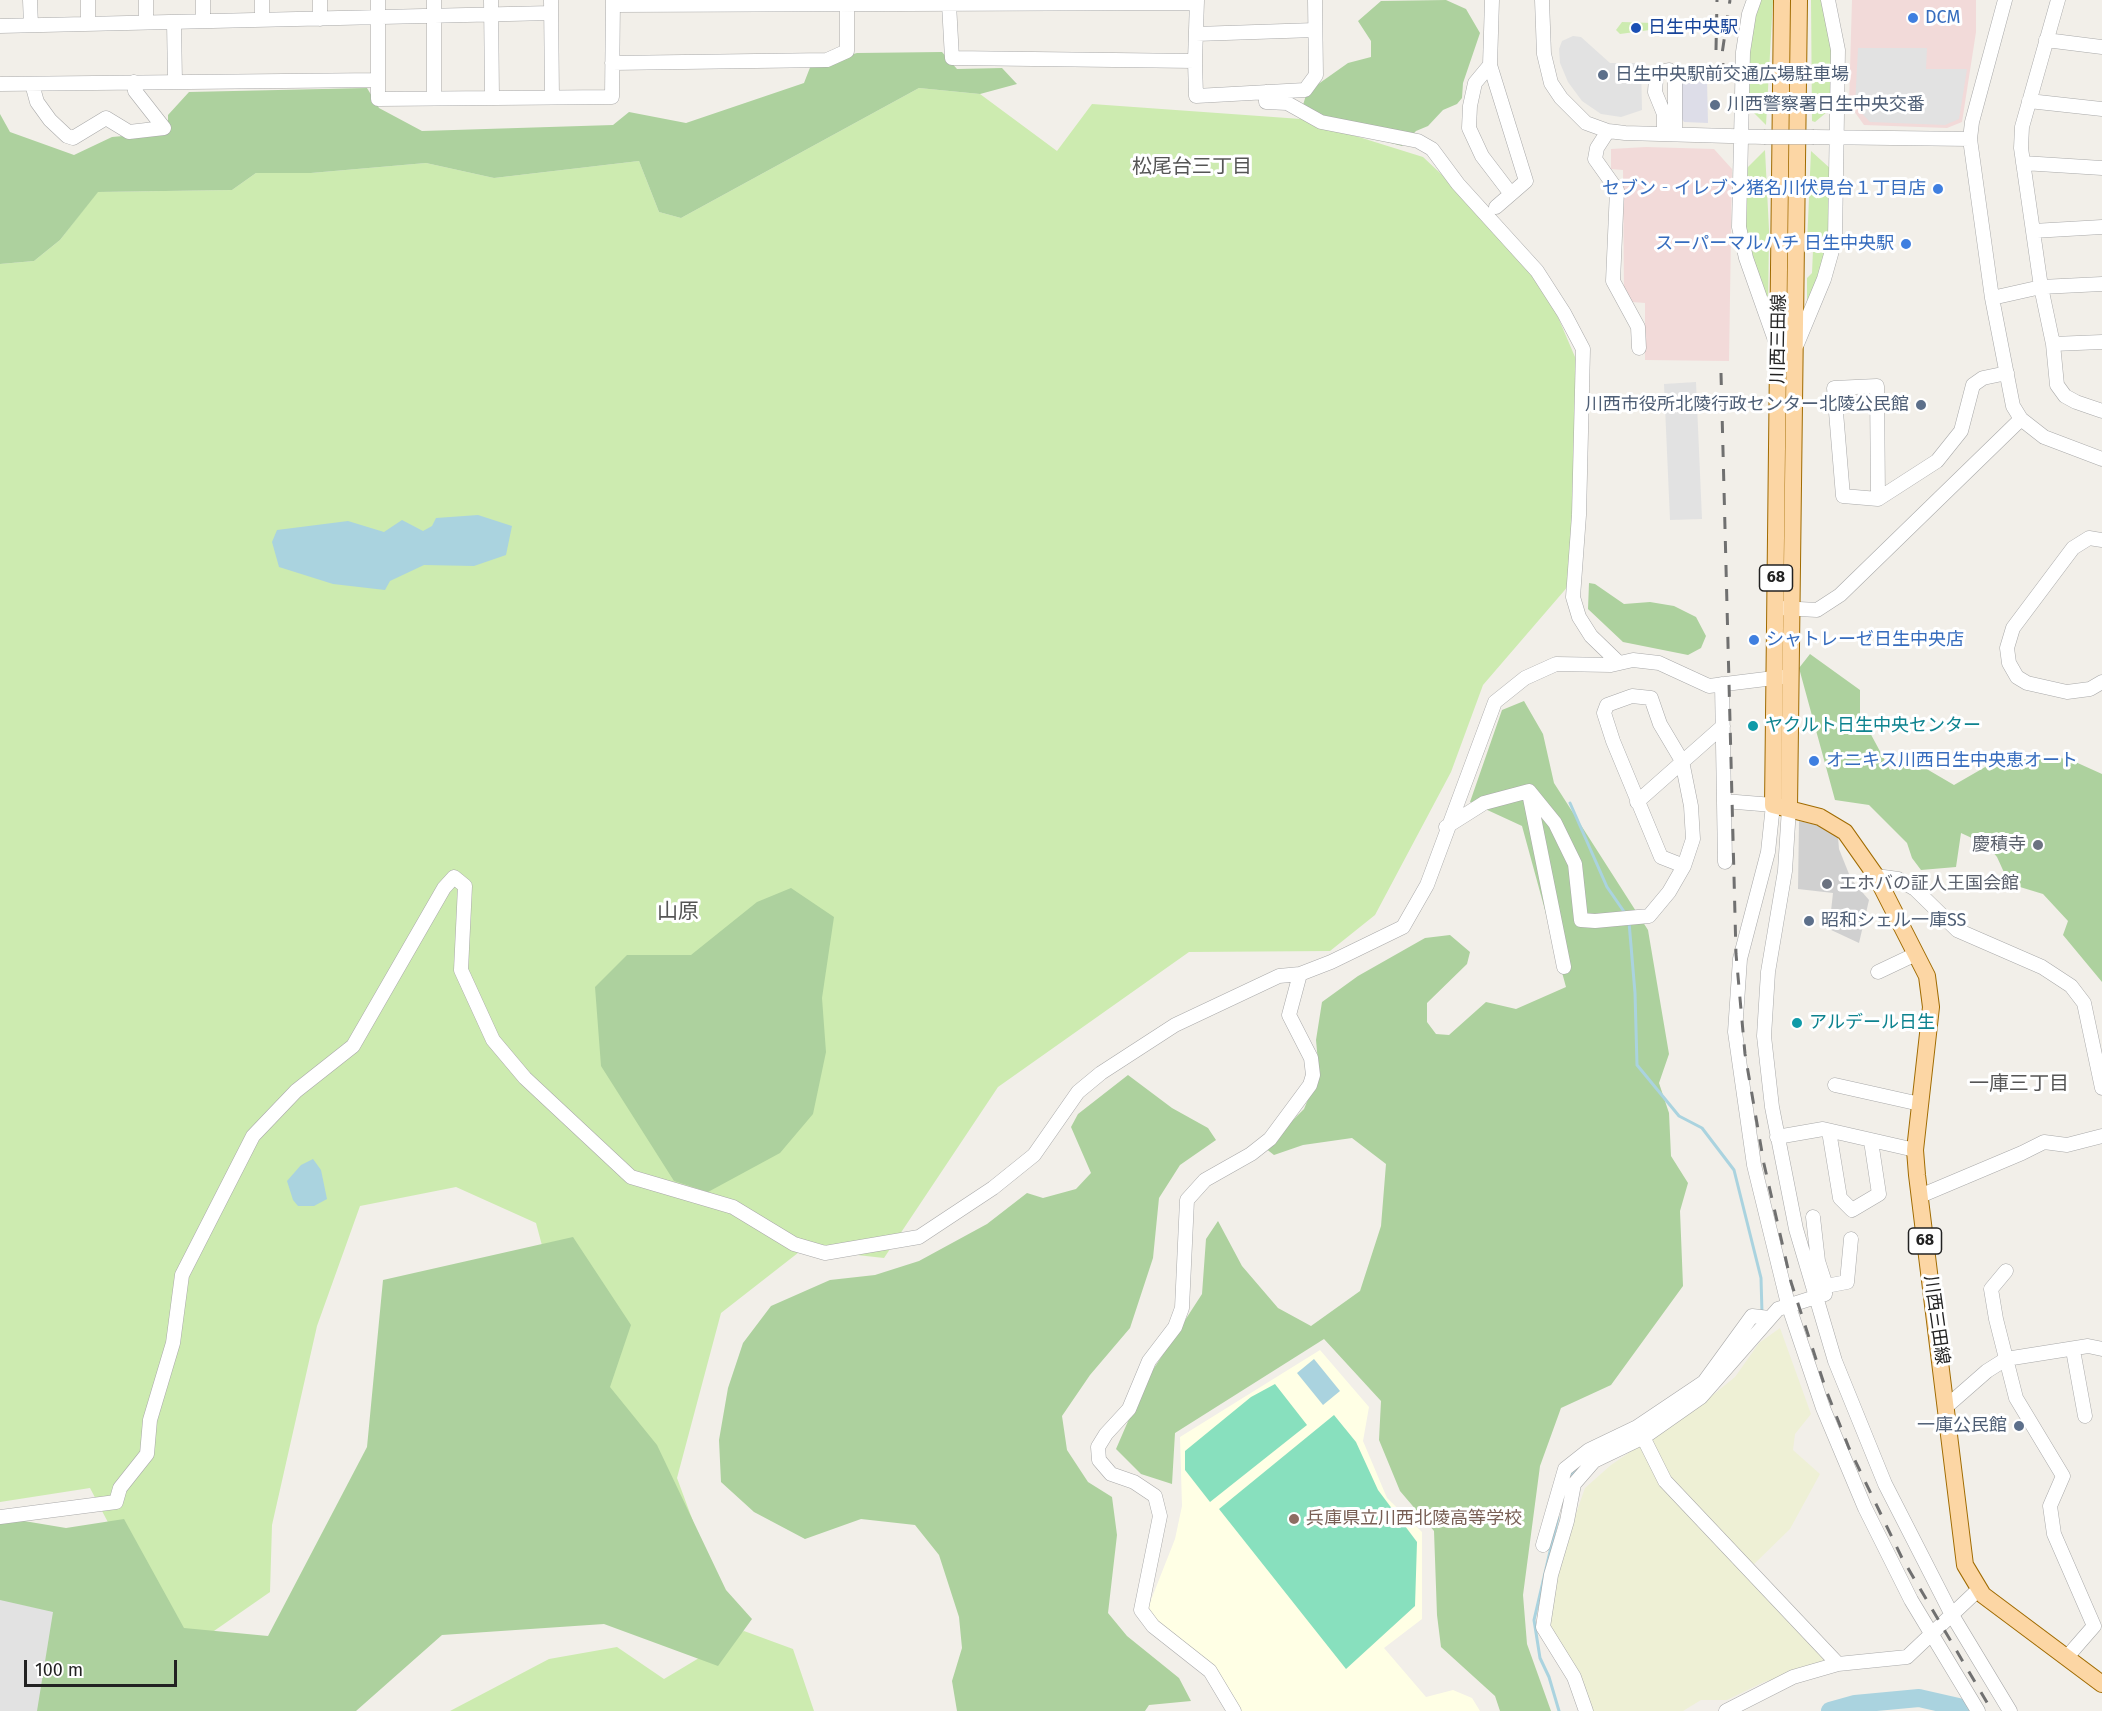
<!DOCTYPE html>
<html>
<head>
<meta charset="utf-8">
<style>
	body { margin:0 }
	#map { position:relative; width:2102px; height:1711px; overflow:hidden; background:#f2efe9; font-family:"Fira Sans",sans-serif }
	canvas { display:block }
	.scale { position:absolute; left:24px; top:1660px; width:153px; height:27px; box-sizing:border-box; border:3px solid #222; border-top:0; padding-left:8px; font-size:18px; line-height:21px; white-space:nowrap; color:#222; -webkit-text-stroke:4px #fff; paint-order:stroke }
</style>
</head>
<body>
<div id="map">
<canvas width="2102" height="1711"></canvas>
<div class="scale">100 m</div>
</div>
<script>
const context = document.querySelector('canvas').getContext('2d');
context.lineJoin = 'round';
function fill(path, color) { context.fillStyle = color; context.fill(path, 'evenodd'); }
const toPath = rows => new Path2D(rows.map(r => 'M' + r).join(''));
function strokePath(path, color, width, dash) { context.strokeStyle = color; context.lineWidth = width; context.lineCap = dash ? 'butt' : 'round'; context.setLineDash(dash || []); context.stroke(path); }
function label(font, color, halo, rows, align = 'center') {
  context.font = font + ' "Fira Sans","Noto Sans JP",sans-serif'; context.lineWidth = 6; context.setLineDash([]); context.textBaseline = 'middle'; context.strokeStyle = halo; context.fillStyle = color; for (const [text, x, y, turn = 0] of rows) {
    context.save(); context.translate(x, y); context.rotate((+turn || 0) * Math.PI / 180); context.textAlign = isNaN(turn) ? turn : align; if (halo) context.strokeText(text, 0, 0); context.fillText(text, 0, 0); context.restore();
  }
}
fill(toPath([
	[1852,0,1976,0,1976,32,1962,122,1947,128,1864,125,1849,104],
	[1646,147,1714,149,1732,169,1729,361,1645,360,1645,303,1632,302,1624,295,1623,170,1611,169,1611,149]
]), '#f2dad9');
fill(toPath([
	[1320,1350,1369,1407,1363,1441,1387,1498,1422,1532,1422,1619,1384,1648,1426,1697,1453,1690,1472,1698,1480,1711,1236,1711,1217,1672,1151,1621,1149,1605,1175,1539,1182,1506,1180,1437]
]), '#ffffe5');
fill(toPath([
	[1799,821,1821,826,1838,837,1839,849,1851,879,1869,900,1859,943,1829,929,1833,893,1798,889]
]), '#d0d0d0');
fill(toPath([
	[1780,1328,1811,1414,1795,1434,1793,1450,1820,1474,1790,1529,1747,1571,1832,1663,1764,1682,1727,1700,1701,1700,1683,1711,1592,1711,1549,1625,1559,1562,1585,1488,1611,1465,1709,1398,1735,1377,1759,1343]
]), '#eef0d5');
fill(toPath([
	[1760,0,1773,0,1766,125,1748,107,1750,38],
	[1811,0,1822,0,1833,42,1833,107,1815,122,1812,121],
	[1622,22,1653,23,1657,29,1620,34,1616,30],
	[919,88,980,94,1057,151,1092,104,1301,119,1423,157,1534,261,1581,371,1576,577,1483,685,1451,772,1375,915,1330,951,1189,952,998,1087,884,1258,803,1249,721,1313,677,1478,704,1551,564,1328,536,1223,456,1187,360,1206,317,1326,272,1525,270,1592,178,1656,90,1488,0,1502,0,264,34,261,60,240,97,192,232,190,256,173,311,173,426,163,494,178,639,161,659,212,681,218],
	[1765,150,1769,230,1768,311,1747,241,1745,225,1746,169],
	[1811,151,1832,170,1832,215,1826,255,1807,311,1807,278,1812,273,1813,250,1807,244],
	[744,1631,793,1649,814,1711,450,1711,549,1659,617,1647,664,1679]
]), '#cdebb0');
fill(toPath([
	[1446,0,1466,9,1480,33,1463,83,1462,98,1457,104,1443,110,1428,126,1416,131,1402,146,1299,118,1307,92,1348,63,1371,57,1371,41,1358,21,1381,1],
	[942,52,957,69,1002,68,1017,84,980,94,919,88,681,218,659,212,639,161,494,178,426,163,311,173,256,173,232,190,98,192,60,240,34,261,0,264,0,114,10,132,74,155,112,137,168,132,168,115,189,92,367,88,379,108,422,131,613,125,629,112,686,123,804,83,811,65,857,53],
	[1589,583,1595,584,1624,604,1650,602,1674,606,1696,617,1706,636,1701,648,1688,655,1623,642,1588,609],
	[1810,654,1860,690,1860,714,1890,770,1913,761,1954,785,2006,755,2033,753,2071,760,2102,774,2102,982,2063,935,2068,921,2043,894,2020,887,2007,879,1997,857,1987,845,1961,833,1956,867,1921,870,1912,858,1907,843,1869,805,1835,800,1799,668],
	[1524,701,1543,734,1554,783,1648,930,1669,1054,1659,1083,1669,1113,1671,1156,1688,1183,1680,1211,1683,1286,1611,1385,1561,1408,1540,1466,1523,1595,1527,1644,1551,1711,1500,1711,1495,1696,1441,1647,1437,1615,1434,1531,1400,1491,1379,1440,1381,1401,1324,1339,1175,1433,1172,1484,1141,1474,1116,1449,1145,1382,1202,1294,1206,1239,1218,1221,1242,1266,1278,1308,1311,1326,1360,1291,1381,1226,1386,1164,1352,1138,1303,1145,1274,1155,1265,1148,1304,1109,1319,1073,1316,1040,1322,1002,1358,976,1425,938,1450,935,1470,952,1467,964,1427,1003,1427,1022,1436,1034,1449,1035,1486,1002,1516,1009,1566,987,1522,826,1470,802,1502,710],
	[791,888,834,917,822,998,826,1052,813,1114,780,1153,708,1192,674,1181,601,1066,595,987,627,955,691,955,757,902],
	[1128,1075,1172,1108,1208,1128,1216,1140,1180,1165,1159,1198,1153,1258,1130,1328,1090,1375,1062,1416,1067,1450,1088,1482,1112,1497,1117,1535,1108,1613,1127,1636,1179,1678,1191,1701,1149,1705,1145,1711,957,1711,952,1681,962,1648,959,1617,939,1555,915,1525,861,1519,805,1539,754,1512,721,1482,719,1440,728,1388,743,1343,771,1306,830,1280,875,1275,919,1261,987,1224,1027,1193,1043,1198,1076,1189,1091,1173,1071,1127,1078,1114],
	[573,1237,631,1325,610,1387,657,1445,726,1590,752,1619,718,1666,604,1624,442,1635,356,1711,0,1711,0,1517,66,1528,124,1519,184,1628,268,1636,367,1447,383,1280]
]), '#add19e');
fill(toPath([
	[1275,1384,1307,1425,1210,1502,1185,1470,1185,1451,1251,1397],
	[1334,1415,1356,1442,1378,1490,1417,1542,1415,1606,1346,1669,1219,1509]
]), '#88e0be');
fill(toPath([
	[1573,36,1581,37,1610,63,1641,63,1642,110,1621,117,1601,114,1582,101,1568,82,1560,63,1559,49,1562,41],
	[1858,48,1927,48,1926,69,1967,69,1959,119,1945,125,1870,122,1855,106],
	[1696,382,1702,519,1670,520,1664,384],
	[0,1600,53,1612,37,1711,0,1711]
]), '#e2e2e2');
fill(toPath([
	[1687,80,1707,80,1708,123,1684,122,1682,119,1680,83,1687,83]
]), '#dddde8');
fill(toPath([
	[478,515,512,526,506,555,474,566,424,565,390,581,385,590,333,584,279,567,272,542,277,530,348,521,384,532,402,520,423,531,432,526,436,518],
	[313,1159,321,1170,327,1199,314,1206,298,1206,293,1200,287,1181,301,1165],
	[1314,1359,1340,1391,1323,1405,1297,1373]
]), '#aad3df');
strokePath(toPath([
	[1570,803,1607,887,1625,913],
	[1629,922,1635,993,1637,1065,1679,1116,1702,1128,1734,1170,1761,1278,1762,1313],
	[1568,1479,1582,1464],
	[1558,1517,1534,1620,1540,1658,1549,1677,1559,1711]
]), '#aad3df', 3);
strokePath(toPath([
	[1830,1711,1855,1704,1919,1698,1976,1711]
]), '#aad3df', 18);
const minor = toPath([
	[30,0,31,25],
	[88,0,88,24],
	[146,0,146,22],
	[262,0,262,20],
	[320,0,320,19],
	[378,0,378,99,612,97,613,0],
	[434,0,434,98],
	[491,0,492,97],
	[551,0,552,97],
	[1492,0,1490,65,1526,181,1496,207],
	[1542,0,1544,54,1551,83,1561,98,1586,123,1608,131,1625,133,1764,137],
	[1754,0,1749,14,1743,52,1739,227,1746,258,1776,343],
	[2005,0,1972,122,1970,139,1992,298,2013,406,2021,419,2044,437,2102,459],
	[2058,0,2022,127,2021,148,2041,287,2053,344,2057,385,2065,396,2076,402,2102,411],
	[949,4,952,58,1195,61,1196,96,1305,90,1316,75,1315,0],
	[613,5,1197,3],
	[203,21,203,0],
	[174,22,175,82],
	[0,26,551,13],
	[1196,34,1315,30],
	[2046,40,2102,47],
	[1195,61,1197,0],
	[612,63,827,60,847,51,847,0],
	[1490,65,1475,83,1470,106,1469,128,1482,156,1511,194],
	[0,84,378,80],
	[32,84,37,102,50,120,67,136,73,138,106,118,129,132,164,128,135,91,134,82],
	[1266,92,1266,102,1287,103,1321,122,1418,141,1432,149,1458,184,1537,271,1564,313,1583,349,1579,515,1573,597,1579,617,1591,636,1619,663],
	[2029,101,2102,109],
	[1608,131,1597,148,1595,159,1617,190,1613,281,1638,327,1639,348],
	[1664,133,1664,114,1655,92,1656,78,1660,72,1669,70,1675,76,1675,133],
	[1814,137,1970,139],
	[2023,163,2102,168],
	[2033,231,2102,227],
	[1992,298,2041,287,2102,284],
	[1797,344,1824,279,1835,240,1838,50,1828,0],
	[2053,344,2102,342],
	[1878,499,1877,386,1834,388,1843,496,1878,499,1937,461,1961,431,1973,385,1983,378,2007,373],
	[2102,540,2089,538,2073,548,2013,628,2007,648,2009,663,2017,677,2027,683,2067,692,2090,689,2102,682],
	[1781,608,1817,610,1840,595,2021,419],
	[1722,684,1725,862],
	[1632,696,1651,698,1660,724,1682,761,1691,806,1693,839,1684,866,1661,857,1613,741,1604,713,1607,705,1632,696],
	[1529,791,1555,823,1575,864,1581,920,1595,921,1649,916,1669,892,1684,866],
	[1529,793,1564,967],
	[1724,801,1773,805,1768,852,1740,959,1735,1032,1754,1165,1788,1304,1823,1408,1865,1508,1911,1600,1978,1711],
	[1637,802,1723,726],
	[1789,808,1785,871,1768,972,1764,1036,1772,1107,1796,1229,1835,1361,1885,1484,1952,1615,2010,1711],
	[1446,827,1484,803,1529,791],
	[1876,876,1898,879,1915,889,1957,930,2042,967,2071,986,2084,1003,2102,1088],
	[1878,972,1916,954],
	[1835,1085,1920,1104],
	[1829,1131,1840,1198,1852,1210,1879,1194,1871,1141],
	[1777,1137,1823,1129,1915,1150],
	[1920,1196,2022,1153,2044,1142,2067,1145,2102,1136],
	[2006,1271,1991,1289,1996,1319,2016,1398,2063,1476,2050,1506,2054,1534,2094,1626,2067,1657],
	[1826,1286,1847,1282,1851,1239],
	[2073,1350,2085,1416],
	[1947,1406,1987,1371,2006,1359,2088,1346,2102,1349],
	[1640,1431,1665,1481,1838,1664],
	[0,1517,116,1502,120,1488,147,1454,150,1420,173,1343,182,1275,253,1136,296,1091,353,1046,444,888,454,877,465,886,461,970,493,1040,525,1078,631,1177,733,1207,794,1244,825,1253,919,1237,993,1188,1034,1155,1078,1092,1101,1073,1175,1025,1279,976,1300,974,1331,962,1403,927,1427,885,1495,702,1525,678,1556,664,1611,665,1633,660,1659,663,1709,686,1782,677],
	[1543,1545,1565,1469,1589,1450,1637,1427,1704,1382,1752,1316,1769,1318],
	[1234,1711,1210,1671,1153,1626,1141,1610,1160,1516,1155,1496,1134,1482,1111,1474,1099,1460,1098,1447,1106,1434,1129,1409,1149,1361,1175,1327,1182,1308,1187,1200,1205,1180,1251,1154,1270,1139,1310,1085,1313,1075,1311,1058,1289,1015,1300,974],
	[1586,1711,1574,1677,1543,1627,1551,1575,1567,1521,1574,1484,1594,1461,1644,1437,1701,1397,1778,1309,1825,1294,1826,1286,1818,1261,1813,1217],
	[1726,1711,1793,1677,1838,1664,1907,1657,1978,1590]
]);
const major = toPath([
	[1782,0,1773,805,1820,817,1845,832,1876,876,1927,976,1931,1007,1915,1150,1917,1175,1965,1565,1983,1595,2102,1684],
	[1789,808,1799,0]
]);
strokePath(minor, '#a9a9a9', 15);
strokePath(major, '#a06b00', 18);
strokePath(minor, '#fff', 14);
strokePath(major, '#fcd6a4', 16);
strokePath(toPath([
	[1716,50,1717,0],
	[1724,75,1722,54,1730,0],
	[1721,373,1736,954,1745,1054,1764,1164,1791,1282,1826,1390,1849,1448,1902,1558,1992,1711]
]), '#707070', 3, [12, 12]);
const minorBridge = toPath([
	[1764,137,1814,137]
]);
strokePath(minorBridge, '#a9a9a9', 15, []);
strokePath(minorBridge, '#fff', 14);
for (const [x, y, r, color] of [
	[1913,18,6,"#3f7fe0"],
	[1636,28,6,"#1a4fb4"],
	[1603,75,6,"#5c6f8a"],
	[1715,105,6,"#5c6f8a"],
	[1938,189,6,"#3f7fe0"],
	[1906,244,6,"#3f7fe0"],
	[1921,405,6,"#5c6f8a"],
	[1754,640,6,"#3f7fe0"],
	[1753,726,6,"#0f9aa8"],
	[1814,761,6,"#3f7fe0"],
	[2038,845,6,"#6b7280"],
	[1827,884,6,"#6b7280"],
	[1809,921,6,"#5c6f8a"],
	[1797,1023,6,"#0f9aa8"],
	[2019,1426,6,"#5c6f8a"],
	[1294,1519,6,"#8d6e63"]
]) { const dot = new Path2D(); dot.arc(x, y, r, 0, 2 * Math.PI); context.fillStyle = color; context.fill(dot); strokePath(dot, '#fff', 2); }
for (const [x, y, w] of [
	[1776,578,33],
	[1925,1241,33]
]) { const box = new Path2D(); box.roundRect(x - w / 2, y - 13, w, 26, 4.5); context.fillStyle = '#fff'; context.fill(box); strokePath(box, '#222', 1.5); }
label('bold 16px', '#222', null, [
	["68",1776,578],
	["68",1925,1241]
]);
label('18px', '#366cbe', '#fff', [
	["DCM",1925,18],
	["セブン‐イレブン猪名川伏見台１丁目店",1926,189,"right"],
	["スーパーマルハチ 日生中央駅",1894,244,"right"],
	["シャトレーゼ日生中央店",1766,640],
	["オニキス川西日生中央恵オート",1826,761]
], 'left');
label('18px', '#164399', '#fff', [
	["日生中央駅",1648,28]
], 'left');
label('18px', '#4e5e75', '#fff', [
	["日生中央駅前交通広場駐車場",1615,75],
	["川西警察署日生中央交番",1727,105],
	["川西市役所北陵行政センター北陵公民館",1909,405,"right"],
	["昭和シェル一庫SS",1821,921],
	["一庫公民館",2007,1426,"right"]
], 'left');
label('18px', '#222', '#fff', [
	["川西三田線",1779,339,-89],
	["川西三田線",1936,1320,82]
]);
label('18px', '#0d838f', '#fff', [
	["ヤクルト日生中央センター",1765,726],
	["アルデール日生",1809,1023]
], 'left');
label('18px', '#5b616d', '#fff', [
	["慶積寺",2026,845],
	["エホバの証人王国会館",1839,884,"left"]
], 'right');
label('18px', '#785e54', '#fff', [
	["兵庫県立川西北陵高等学校",1306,1519]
], 'left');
label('20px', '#555', '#fff', [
	["松尾台三丁目",1192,167],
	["一庫三丁目",2019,1084]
]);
label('21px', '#555', '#fff', [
	["山原",678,912]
]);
</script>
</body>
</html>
